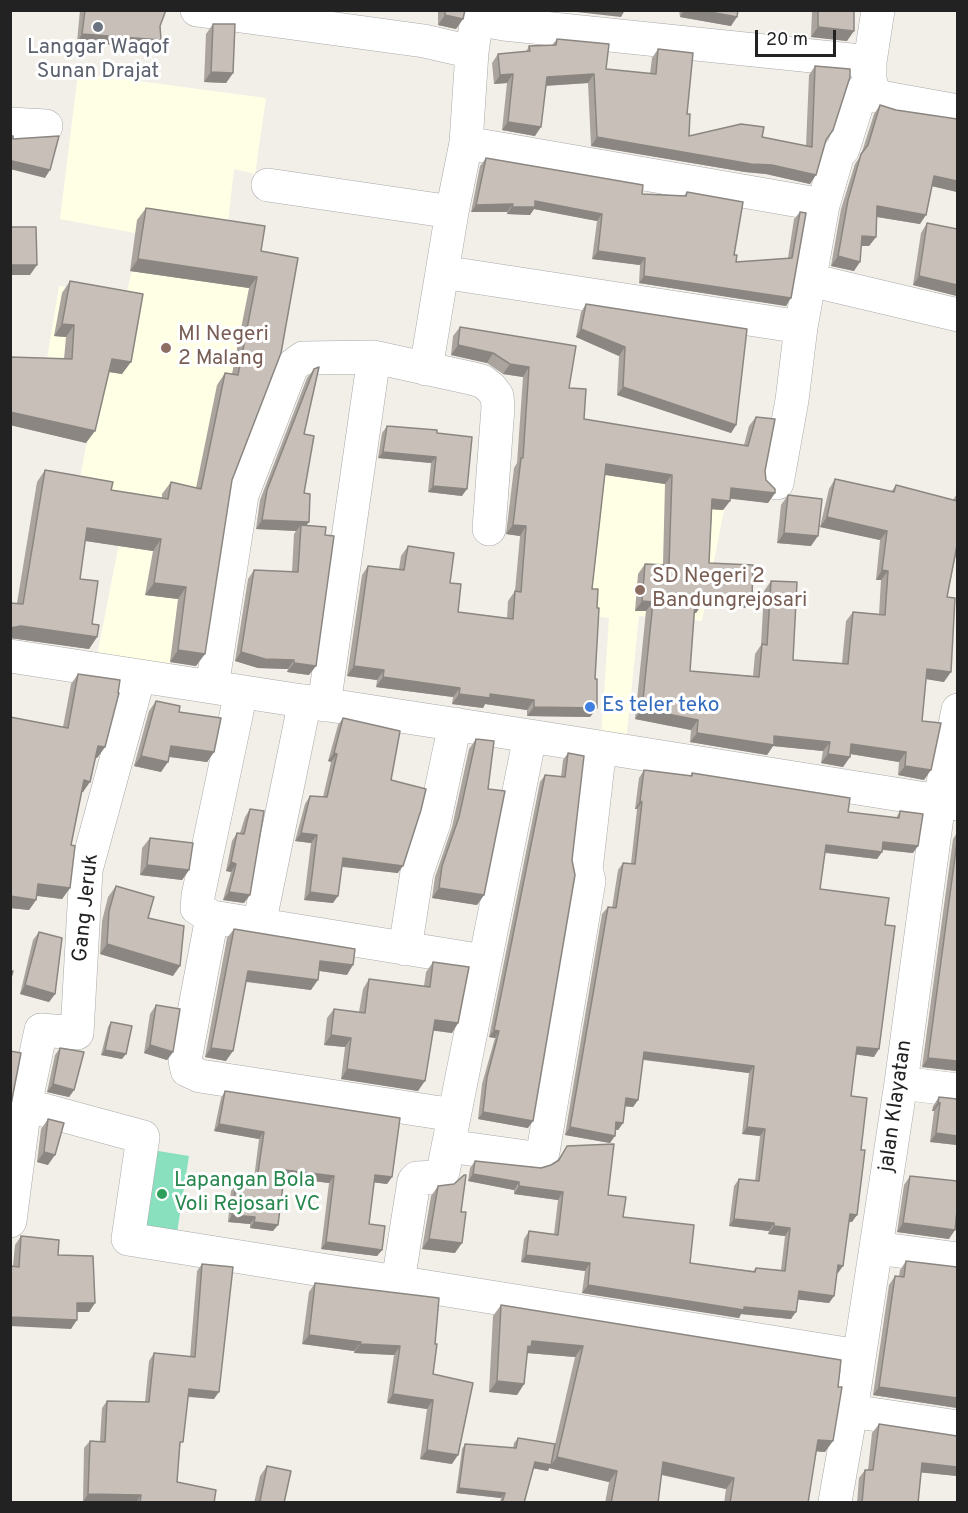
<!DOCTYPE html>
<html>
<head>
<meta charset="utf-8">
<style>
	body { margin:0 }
	#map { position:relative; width:968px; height:1513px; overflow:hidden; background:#f2efe9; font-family:Overpass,sans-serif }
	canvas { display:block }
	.frame { position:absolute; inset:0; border:12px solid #222; pointer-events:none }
	.scale { position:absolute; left:755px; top:30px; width:81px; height:27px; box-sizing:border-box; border:3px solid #222; border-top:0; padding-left:8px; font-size:18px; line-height:21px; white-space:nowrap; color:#222; -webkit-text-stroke:4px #fff; paint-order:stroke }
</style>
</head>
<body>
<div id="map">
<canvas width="968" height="1513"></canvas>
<div class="frame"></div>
<div class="scale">20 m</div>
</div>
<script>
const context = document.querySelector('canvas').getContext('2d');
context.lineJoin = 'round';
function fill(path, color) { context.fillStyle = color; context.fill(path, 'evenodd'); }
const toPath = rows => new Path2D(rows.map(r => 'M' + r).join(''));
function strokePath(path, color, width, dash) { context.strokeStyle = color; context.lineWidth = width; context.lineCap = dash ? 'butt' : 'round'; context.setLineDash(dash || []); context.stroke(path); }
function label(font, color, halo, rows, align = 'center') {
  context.font = font + ' Overpass,sans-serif'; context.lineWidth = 6; context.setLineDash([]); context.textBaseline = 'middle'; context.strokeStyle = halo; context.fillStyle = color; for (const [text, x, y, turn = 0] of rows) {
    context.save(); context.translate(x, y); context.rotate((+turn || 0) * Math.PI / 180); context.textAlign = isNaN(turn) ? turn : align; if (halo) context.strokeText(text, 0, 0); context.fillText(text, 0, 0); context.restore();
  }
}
fill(toPath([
	[78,73,266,98,255,174,234,169,225,249,297,265,273,400,195,501,169,668,97,656,122,528,79,484,88,436,36,426,59,286,126,296,140,234,60,219],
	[573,427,735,455,702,621,639,616,626,742,601,738,609,618,569,613]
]), '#ffffe5');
fill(toPath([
	[146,1149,189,1156,176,1239,135,1233]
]), '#88e0be');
const minor = toPath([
	[197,10,424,41,472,52],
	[878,10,870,62,870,80,873,90,880,97,958,111],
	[477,19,504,24,870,62],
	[10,124,46,126],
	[466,143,823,205],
	[268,185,452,212,466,143,472,52,478,10],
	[442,272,801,327],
	[810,280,958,315],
	[426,369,452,212],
	[777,483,792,400,801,327,823,205,838,154,843,149,860,95,870,80],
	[10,656,530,736,958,804],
	[212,687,242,495,292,366,303,358,374,357],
	[241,692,198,896,197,908,212,917,484,961],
	[324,705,374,357,470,378,482,381,491,388,497,396,498,407,489,529],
	[212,917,185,1060,187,1070,200,1076,454,1115],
	[259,925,305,701],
	[405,949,417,872,434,823,455,724],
	[901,1083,958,1090],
	[25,1105,143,1137,128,1239,859,1356],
	[448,1146,527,1157,536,1157,543,1152,589,881,586,869,600,747],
	[10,1221,25,1105,41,1030,77,1033,86,870,139,676],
	[876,1248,958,1259],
	[398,1282,414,1181,417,1178,439,1177,443,1172,530,736],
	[851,1411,958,1427],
	[835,1502,851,1411,901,1083,939,802,958,710]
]);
strokePath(minor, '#a9a9a9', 34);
strokePath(minor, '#fff', 33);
fill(toPath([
	[80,10,166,10,160,26,155,48,77,42],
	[438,10,465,10,463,19,456,29,438,25],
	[679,10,738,10,731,26,680,17],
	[812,10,854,10,847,41,811,37],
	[213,24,233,73,226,83,204,82,206,34],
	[557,39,606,69,650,74,652,58,658,49,687,114,689,136,762,137,806,146,809,75,815,66,826,140,810,184,766,174,745,172,591,146,588,83,546,86,535,136,502,130,507,83,494,84,492,63,498,54,526,52,529,46,552,45],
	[880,105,896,110,957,119,957,192,932,186,920,224,877,217,876,237,869,246,861,246,854,271,831,266,841,209,855,164,861,155,874,114],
	[486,158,642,194,684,196,687,192,734,255,736,262,788,258,794,219,800,212,786,306,639,283,640,265,592,259,597,221,534,209,530,215,507,214,507,212,471,212,480,166],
	[146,208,261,251,232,480,196,666,170,662,178,599,145,595,153,551,85,541,80,579,92,624,97,637,89,649,10,638,10,603,17,603,37,482,45,470,111,490,162,498,162,494,171,482,196,488,217,385,225,373,232,374,249,288,130,271,137,220],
	[927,223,957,229,957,296,913,285,921,233],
	[70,281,122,374,109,372,86,443,10,425,10,357,64,359,66,337,54,336,62,293],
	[586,304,736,425,731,433,617,395,619,356,576,337,581,312],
	[460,327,569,388,584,419,744,445,749,426,756,417,766,480,775,493,768,503,730,498,730,501,723,510,712,509,709,563,745,608,700,607,696,613,694,613,690,671,753,676,755,654,761,645,764,591,771,581,793,660,842,663,846,621,853,612,879,614,881,580,876,580,880,540,820,527,829,489,835,479,891,492,896,485,953,500,957,494,957,550,947,597,944,682,926,679,922,721,924,780,898,775,899,762,850,754,850,757,843,767,821,763,823,751,773,746,767,755,690,742,691,730,635,719,646,611,635,611,638,574,645,564,663,564,665,484,605,475,592,589,595,679,597,708,590,717,527,716,527,710,485,704,483,708,452,704,453,697,376,687,377,680,347,676,362,575,368,566,399,569,401,556,408,546,450,583,458,612,507,618,508,601,515,591,520,536,506,534,514,468,517,463,523,377,503,374,487,363,451,355,453,336],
	[314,369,304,434,304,493,307,525,309,675,287,672,288,669,258,668,235,661,248,579,254,570,292,572,294,534,296,531,256,529,260,500,307,378],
	[387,426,437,433,462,496,428,492,431,463,378,458,382,433],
	[788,495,811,546,777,543,781,505],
	[78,674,105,747,97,758,95,757,83,792,82,792,71,845,70,888,62,899,37,896,36,900,29,910,10,908,10,717,63,727,71,684],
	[156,701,179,712,214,752,207,762,169,757,161,772,134,766,149,711],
	[343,718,391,780,398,873,342,867,333,903,304,900,311,843,295,841,305,804,310,796,323,797,331,762,328,761,338,725],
	[476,739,488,789,484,895,477,905,432,898,435,877,452,827,469,749],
	[568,753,528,1128,478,1119,482,1084,495,1038,489,1037,540,782,545,775,561,777,563,760],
	[644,770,690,776,692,773,848,812,896,818,900,811,913,853,882,850,882,852,877,859,825,853,820,889,885,925,874,1057,856,1054,851,1096,852,1222,849,1222,843,1266,837,1273,834,1296,829,1303,798,1299,791,1319,741,1314,739,1318,582,1293,585,1271,521,1262,524,1239,529,1231,554,1234,558,1200,514,1194,514,1190,468,1181,470,1168,475,1161,541,1168,551,1165,557,1161,567,1146,608,1195,623,1217,690,1263,753,1271,756,1268,781,1270,785,1236,768,1234,769,1231,729,1226,734,1186,739,1179,755,1181,760,1136,742,1134,749,1073,643,1060,638,1100,633,1107,625,1106,623,1123,618,1130,615,1130,610,1143,565,1135,602,914,608,907,612,908,618,870,623,863,631,864,637,809,635,809,639,778],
	[250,809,244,903,223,900,231,872,226,871,232,841,237,833,240,833,245,817],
	[957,833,957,1071,922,1067,953,839],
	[150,838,189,870,182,880,140,875,142,848],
	[116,886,148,918,173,976,100,954,102,921,108,897],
	[234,929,347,975,319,971,311,990,246,982,226,1061,205,1057,227,938],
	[39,932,55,994,49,1002,20,994,33,940],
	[433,962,458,1023,452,1033,433,1030,418,1091,341,1079,345,1047,324,1045,327,1018,334,1009,359,1012,363,989,369,979,424,986,426,972],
	[156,1005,173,1052,167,1060,144,1053,150,1014],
	[111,1022,122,1059,101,1055,108,1027],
	[60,1048,74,1090,69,1097,47,1092,55,1055],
	[225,1091,392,1177,387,1184,374,1182,369,1224,382,1250,377,1256,321,1249,329,1183,284,1177,273,1231,250,1228,250,1224,228,1222,231,1191,236,1184,253,1186,259,1139,214,1131,221,1098],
	[939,1097,957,1099,957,1145,930,1142,934,1111,932,1111,933,1106],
	[48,1119,48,1165,37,1162,41,1129],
	[910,1176,949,1239,897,1232,904,1185],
	[438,1186,455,1253,422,1249,431,1196],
	[21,1236,58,1255,95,1303,89,1312,77,1312,71,1329,13,1266,15,1245],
	[906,1261,957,1267,957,1408,873,1395,889,1285,895,1276,899,1276,900,1270],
	[202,1264,214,1399,188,1397,180,1447,177,1482,214,1503,83,1502,84,1448,90,1441,100,1441,102,1408,107,1401,145,1402,149,1361,154,1353,190,1357,197,1271],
	[315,1283,435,1344,433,1374,452,1464,420,1459,427,1409,387,1403,394,1355,354,1353,354,1351,302,1344,309,1292],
	[501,1305,825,1452,816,1451,808,1503,724,1503,726,1489,661,1475,658,1503,605,1503,609,1482,549,1468,548,1471,533,1468,524,1503,500,1503,501,1498,456,1493,462,1449,465,1444,513,1448,514,1443,518,1438,555,1444,575,1357,527,1353,524,1384,517,1395,489,1392,493,1316],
	[879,1424,957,1436,957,1476,921,1472,918,1503,857,1503,859,1478,865,1470,868,1470,872,1433],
	[267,1466,284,1503,254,1503,260,1476]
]), '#aba49e');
fill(toPath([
	[559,10,625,10,621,17],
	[684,10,700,10,737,17,731,26,680,17],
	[445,15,463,19,456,29,438,25],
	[818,27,854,31,847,41,811,37],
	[82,34,161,40,155,48,77,42],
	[211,72,233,73,226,83,204,82],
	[513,74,507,83,494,84,500,75],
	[594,74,588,83,540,86,547,77],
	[508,122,541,127,535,136,502,130],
	[597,137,772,165,816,175,810,184,766,174,745,172,591,146],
	[12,161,50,170,45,178,10,169],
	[934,176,957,181,957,192,927,185],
	[535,201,602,214,597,221,534,209,530,215,507,214,512,207],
	[513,204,507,212,471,212,476,205],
	[877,206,926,215,920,224,871,216],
	[862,236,876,237,869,246,855,246],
	[598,251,645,258,640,265,592,259],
	[838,256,860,262,854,271,831,266],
	[138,259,257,277,249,288,130,271],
	[11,265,37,265,30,275,10,275],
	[644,276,791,298,786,306,639,283],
	[919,276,957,285,957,296,913,285],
	[62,324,74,325,66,337,54,336],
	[581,329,625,347,619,356,576,337],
	[458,345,493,353,487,363,451,355],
	[112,359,131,362,122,374,103,371],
	[510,364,529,367,523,377,503,374],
	[623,387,736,425,731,433,617,395],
	[10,412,95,431,86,443,10,425],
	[383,452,436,457,431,463,378,458],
	[606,464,672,475,665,484,600,474],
	[433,486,467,489,462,496,428,492],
	[731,488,775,493,768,503,724,498],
	[712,499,730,501,723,510,706,509],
	[827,517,887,531,880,540,820,527],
	[262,520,309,522,302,531,301,525,296,531,256,529],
	[513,525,526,526,520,536,506,534],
	[87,528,161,539,153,551,79,540],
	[784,533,818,536,811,546,777,543],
	[882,570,888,571,881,580,876,580],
	[154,583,186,587,178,599,145,595],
	[703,597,752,598,745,608,700,607,696,613,688,613,695,603],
	[642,601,653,602,646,611,635,611],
	[21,626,97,637,89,649,10,638,10,628],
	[178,650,205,654,196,666,170,662],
	[241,652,294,660,288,669,258,668,235,661],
	[294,663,316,666,309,675,287,672],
	[354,666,384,670,377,680,347,676],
	[927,669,951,672,944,682,920,678],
	[383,677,460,688,453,697,376,687],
	[459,694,490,694,534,700,527,710,485,704,483,708,452,704],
	[534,707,597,708,590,717,527,716],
	[642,709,698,720,691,730,635,719],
	[697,733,774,736,830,742,823,751,773,746,767,755,690,742],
	[851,744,906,752,899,762,845,753],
	[98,746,105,747,97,758,90,756],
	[171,746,214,752,207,762,164,756],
	[334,753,337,754,331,762,328,761],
	[828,754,850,757,843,767,821,763],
	[141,756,168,762,161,772,134,766],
	[905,766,931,770,924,780,898,775],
	[84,780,90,782,83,792,76,791],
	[640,801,642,802,637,809,635,809],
	[301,833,317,835,311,843,295,841],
	[883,842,918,846,913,853,878,849],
	[826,845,882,852,877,859,821,852],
	[343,858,403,866,398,873,338,866],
	[231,862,236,864,231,872,226,871],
	[147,865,189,870,182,880,140,875],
	[38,884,70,888,62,899,31,895],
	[439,888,484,895,477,905,432,898],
	[229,892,250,895,244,903,223,900],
	[310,892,338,896,333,903,304,900],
	[10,896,36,900,29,910,10,908],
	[107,944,180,966,173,976,100,954],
	[320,961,353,965,347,975,314,970],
	[248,971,318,980,311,990,242,981],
	[25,985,55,994,49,1002,20,994],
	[435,1020,458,1023,452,1033,428,1030],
	[494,1030,499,1031,495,1038,489,1037],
	[331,1035,351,1038,345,1047,324,1045],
	[150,1045,173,1052,167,1060,144,1053],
	[857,1047,879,1049,874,1057,852,1054],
	[211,1048,233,1051,226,1061,205,1057],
	[105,1050,126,1054,122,1059,101,1055],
	[644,1052,754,1066,749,1073,639,1059],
	[928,1058,957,1061,957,1071,922,1067],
	[347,1069,425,1081,418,1091,341,1079],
	[53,1084,74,1090,69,1097,47,1092],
	[626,1098,638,1100,633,1107,621,1106],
	[938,1102,940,1103,934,1111,932,1111],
	[483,1112,533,1121,528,1128,478,1119],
	[616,1122,623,1123,618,1130,611,1129],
	[219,1124,264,1132,259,1139,214,1131],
	[570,1127,615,1136,610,1143,565,1135],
	[747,1127,765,1129,760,1136,742,1134],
	[936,1133,957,1136,957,1145,930,1142],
	[44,1152,55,1155,48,1165,37,1162],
	[285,1170,334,1176,329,1183,280,1177],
	[473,1174,519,1182,514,1190,468,1181],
	[375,1175,392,1177,387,1184,370,1182],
	[519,1186,563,1192,558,1200,514,1194],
	[850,1214,857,1215,852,1222,845,1221],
	[232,1215,255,1217,250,1224,228,1222],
	[734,1219,774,1223,769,1231,729,1226],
	[254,1222,278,1225,273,1231,250,1228],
	[903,1223,955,1230,949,1239,897,1232],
	[774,1226,790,1228,785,1236,768,1234],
	[429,1239,462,1243,455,1253,422,1249],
	[326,1242,382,1250,377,1256,321,1249],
	[526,1255,590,1263,585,1271,521,1262],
	[838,1265,843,1266,838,1273,833,1273],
	[588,1285,744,1307,796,1312,791,1319,741,1314,739,1318,582,1293],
	[799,1291,834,1296,829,1303,793,1299],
	[77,1303,95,1303,89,1312,71,1312],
	[10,1317,77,1320,71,1329,10,1326],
	[309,1335,361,1342,354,1351,302,1344],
	[532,1341,583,1346,575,1357,527,1353,520,1358],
	[360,1344,400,1346,394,1355,354,1353],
	[497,1381,524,1384,517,1395,489,1392],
	[879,1387,957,1398,957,1408,873,1395],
	[189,1389,219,1392,214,1399,184,1396],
	[393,1394,433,1400,427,1409,387,1403],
	[818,1440,833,1441,825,1452,810,1451],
	[427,1450,458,1455,452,1464,420,1459],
	[557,1457,617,1471,609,1482,549,1468,548,1471,531,1468,535,1462,551,1465],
	[663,1462,734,1478,726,1489,655,1473],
	[922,1463,957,1467,957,1476,916,1472],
	[459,1488,505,1493,501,1498,456,1493],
	[88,1494,141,1495,136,1503,83,1502]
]), '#8b8681');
const building = toPath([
	[85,10,166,10,160,26,161,40,82,34,85,10],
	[445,10,465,10,463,19,445,15,445,10],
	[700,10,738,10,737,17,700,10],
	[818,10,854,10,854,31,818,27,818,10],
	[213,24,235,24,233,73,211,72,213,24],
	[557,39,609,44,606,69,656,74,658,49,693,53,687,114,690,114,689,136,741,124,764,127,762,137,812,147,815,66,850,69,850,77,833,130,826,140,816,175,772,165,751,164,597,137,594,74,547,77,541,127,508,122,513,74,500,75,498,54,530,51,529,46,556,45,557,39],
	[880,105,896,110,957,119,957,181,934,176,926,215,877,206,876,237,862,236,860,262,838,256,848,200,861,154,868,145,880,105],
	[10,136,13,136,13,139,59,136,50,170,12,161,10,190,10,136],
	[486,158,643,185,642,194,686,196,687,192,743,202,734,255,737,255,736,262,792,258,800,212,806,213,791,298,644,276,645,258,598,251,602,214,535,201,535,207,512,207,513,204,476,205,486,158],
	[146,208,265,226,261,251,298,258,281,353,232,480,205,654,178,650,186,587,154,583,161,539,87,528,80,579,98,581,92,624,99,625,97,637,21,626,10,628,10,603,23,604,45,470,113,482,111,490,168,499,171,482,201,489,225,373,238,375,257,277,138,259,146,208],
	[927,223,957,229,957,285,919,276,927,223],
	[10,227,36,227,37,265,11,265,10,227],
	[70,281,143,294,131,362,112,359,95,431,10,412,10,357,72,359,74,325,62,324,70,281],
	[586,304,747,329,736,425,623,387,625,347,581,329,586,304],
	[460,327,576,346,569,388,586,389,584,419,748,446,756,417,775,419,765,471,766,480,775,489,775,493,731,488,730,501,712,499,709,563,753,565,752,598,703,597,703,603,695,603,690,671,759,677,762,644,767,645,771,581,797,582,793,660,848,664,853,612,885,615,888,571,882,570,887,531,827,517,835,479,894,492,896,485,957,501,957,499,957,545,947,597,955,598,951,672,927,669,922,721,941,723,931,770,905,766,906,752,851,744,850,757,828,754,830,742,774,736,774,745,697,733,698,720,642,709,653,602,642,601,645,564,669,565,672,475,606,464,592,589,598,589,597,608,599,608,595,679,597,679,597,708,534,707,534,700,490,694,490,698,459,694,460,688,383,677,384,670,354,666,368,566,404,570,408,546,454,553,450,583,461,584,458,612,513,619,515,591,521,592,526,526,513,525,521,458,523,458,529,367,510,364,493,353,458,345,460,327],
	[319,367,304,434,314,436,304,493,310,494,309,522,262,520,267,490,314,369,319,367],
	[387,426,437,430,437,433,472,437,467,489,433,486,436,457,383,452,387,426],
	[788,495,822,499,818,536,784,533,788,495],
	[301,525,326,527,325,535,334,536,316,666,294,663,294,660,265,659,241,652,254,570,298,572,301,525],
	[78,674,120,680,118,693,119,693,105,747,98,746,90,782,84,780,71,845,75,846,70,888,38,884,36,900,10,896,10,717,57,726,68,728,78,674],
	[156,701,180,706,179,712,221,718,214,752,171,746,168,762,141,756,156,701],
	[343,718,400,731,391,780,426,789,421,810,403,866,343,858,338,896,310,892,317,835,301,833,310,796,327,797,337,754,334,753,343,718],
	[476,739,494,741,488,789,505,791,484,895,439,888,442,866,459,817,476,739],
	[568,753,584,756,572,860,575,875,533,1121,483,1112,487,1077,499,1031,494,1030,545,775,565,777,568,753],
	[644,770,692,776,692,773,850,798,848,812,899,818,900,811,923,814,918,846,883,842,882,852,826,845,820,889,889,898,885,925,895,926,879,1049,857,1047,851,1096,867,1098,861,1150,865,1150,857,1215,850,1214,843,1266,838,1265,834,1296,799,1291,796,1312,744,1307,744,1310,588,1285,590,1263,526,1255,529,1231,558,1235,563,1192,519,1186,519,1182,473,1174,475,1161,541,1168,551,1165,559,1160,567,1146,614,1144,608,1195,626,1197,623,1217,694,1225,690,1263,755,1272,756,1268,785,1271,790,1228,774,1226,774,1223,734,1219,739,1179,759,1181,765,1129,747,1127,754,1066,644,1052,638,1100,626,1098,623,1123,616,1122,615,1136,570,1127,608,907,616,908,623,863,635,864,642,802,640,801,644,770],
	[250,809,264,811,250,895,229,892,236,864,231,862,237,833,244,834,250,809],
	[150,838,193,843,189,870,147,865,150,838],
	[957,842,957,1061,928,1058,957,842],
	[116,886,154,897,148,918,184,926,180,966,107,944,109,911,116,886],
	[234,929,355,949,353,965,320,961,318,980,248,971,233,1051,211,1048,234,929],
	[39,932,62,938,55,994,25,985,39,932],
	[433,962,469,967,458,1023,435,1020,425,1081,347,1069,351,1038,331,1035,334,1009,365,1013,369,979,430,987,433,962],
	[10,971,13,971,10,981,10,971],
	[156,1005,180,1009,173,1052,150,1045,156,1005],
	[111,1022,132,1026,126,1054,105,1050,111,1022],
	[60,1048,84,1052,74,1090,53,1084,60,1048],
	[10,1051,21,1053,13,1094,10,1110,10,1051],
	[225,1091,400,1118,392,1177,375,1175,369,1224,385,1226,382,1250,326,1242,334,1176,285,1170,278,1225,254,1222,255,1217,232,1215,236,1184,256,1186,264,1132,219,1124,225,1091],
	[939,1097,957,1099,957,1136,936,1133,940,1103,938,1102,939,1097],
	[48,1119,64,1123,55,1155,44,1152,48,1119],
	[464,1175,466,1175,461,1212,466,1212,462,1243,429,1239,438,1186,454,1184,464,1175],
	[910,1176,957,1181,957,1210,955,1230,903,1223,910,1176],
	[21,1236,59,1240,58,1255,93,1256,95,1303,77,1303,77,1320,10,1317,10,1266,19,1267,21,1236],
	[906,1261,957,1267,957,1398,879,1387,895,1276,904,1277,906,1261],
	[202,1264,233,1267,219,1392,189,1389,183,1442,180,1442,177,1482,216,1490,214,1503,140,1503,141,1495,88,1494,90,1441,105,1442,107,1401,149,1402,154,1353,195,1357,202,1264],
	[315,1283,439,1298,435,1344,437,1344,433,1374,473,1383,458,1455,427,1450,433,1400,393,1394,400,1346,360,1344,361,1342,309,1335,315,1283],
	[501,1305,841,1360,838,1387,842,1387,833,1441,818,1440,808,1503,730,1503,734,1478,663,1462,658,1503,611,1503,617,1471,557,1457,583,1346,532,1341,531,1347,528,1346,524,1384,497,1381,501,1305],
	[879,1424,957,1436,957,1467,922,1463,918,1503,862,1503,865,1470,873,1470,879,1424],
	[518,1438,555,1444,551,1465,535,1462,524,1503,502,1503,505,1493,459,1488,465,1444,516,1448,518,1438],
	[267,1466,291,1471,284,1503,265,1503,260,1501,267,1466]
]);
fill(building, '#c7bfb8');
strokePath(building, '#8b8681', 1.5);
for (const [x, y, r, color] of [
	[98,27,6,"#6b7280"],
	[166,348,6,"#8d6e63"],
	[640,590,6,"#8d6e63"],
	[590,707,6,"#3f7fe0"],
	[162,1194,6,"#2e9e5b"]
]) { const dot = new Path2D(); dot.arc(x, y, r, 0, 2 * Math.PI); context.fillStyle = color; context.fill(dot); strokePath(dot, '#fff', 2); }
label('21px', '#5b616d', '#fff', [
	["Langgar Waqof",98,49],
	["Sunan Drajat",98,73]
]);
label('21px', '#785e54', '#fff', [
	["MI Negeri",178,336],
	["2 Malang",178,360],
	["SD Negeri 2",652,578],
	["Bandungrejosari",652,602]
], 'left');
label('21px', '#366cbe', '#fff', [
	["Es teler teko",602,707]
], 'left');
label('21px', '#222', '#fff', [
	["Gang Jeruk",87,908,-84],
	["jalan Klayatan",897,1106,-82]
]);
label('21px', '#27864d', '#fff', [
	["Lapangan Bola",174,1182],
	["Voli Rejosari VC",174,1206]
], 'left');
</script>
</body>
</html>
